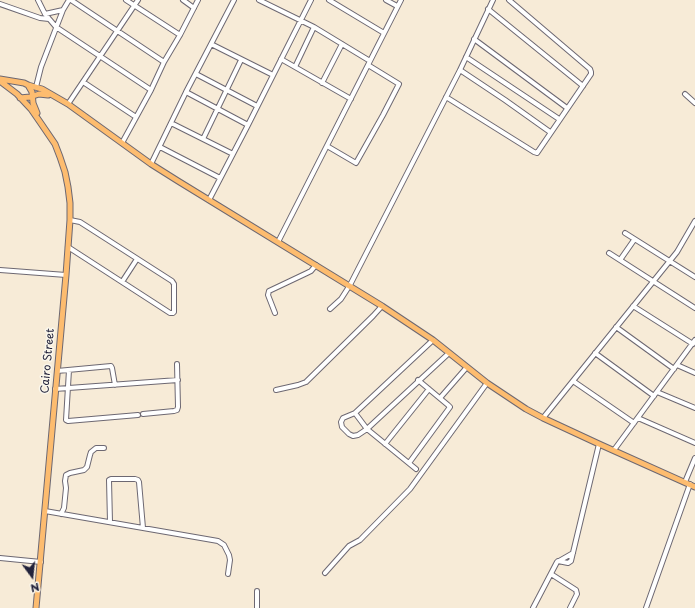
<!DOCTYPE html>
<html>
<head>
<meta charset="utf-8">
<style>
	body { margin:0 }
	#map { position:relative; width:695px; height:608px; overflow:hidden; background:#f7ebd7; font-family:"Playpen Sans",sans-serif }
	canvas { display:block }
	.north { position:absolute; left:12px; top:556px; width:40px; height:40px; -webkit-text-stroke:3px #fbf7ec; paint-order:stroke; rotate:165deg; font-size:11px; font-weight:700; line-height:16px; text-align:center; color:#22223b }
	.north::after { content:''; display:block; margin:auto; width:14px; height:18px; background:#22223b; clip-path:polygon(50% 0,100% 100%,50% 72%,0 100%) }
</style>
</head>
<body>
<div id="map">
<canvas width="695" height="608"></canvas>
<div class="north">N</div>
</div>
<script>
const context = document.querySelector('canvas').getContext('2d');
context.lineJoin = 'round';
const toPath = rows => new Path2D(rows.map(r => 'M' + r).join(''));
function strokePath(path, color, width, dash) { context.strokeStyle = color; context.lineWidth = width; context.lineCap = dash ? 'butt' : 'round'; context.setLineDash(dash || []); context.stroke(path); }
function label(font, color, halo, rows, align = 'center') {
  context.font = font + ' "Playpen Sans",sans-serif'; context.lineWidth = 3; context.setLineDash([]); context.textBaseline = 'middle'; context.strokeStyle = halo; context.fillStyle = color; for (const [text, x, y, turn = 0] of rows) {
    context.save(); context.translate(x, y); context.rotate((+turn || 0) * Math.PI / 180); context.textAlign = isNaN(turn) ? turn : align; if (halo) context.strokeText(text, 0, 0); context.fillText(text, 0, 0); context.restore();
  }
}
const minor = toPath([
	[38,0,45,14,56,27,151,90],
	[71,0,164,62],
	[126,0,180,35],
	[183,0,194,8],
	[259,0,314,27,370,61],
	[329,0,384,33],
	[386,0,397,6],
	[0,4,40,18,49,19],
	[488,9,583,86],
	[45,14,63,10],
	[474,39,567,108],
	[211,44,273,75],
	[466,57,559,119],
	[281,59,351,99],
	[295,67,314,27],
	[460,70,505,100,550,132],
	[196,74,257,106],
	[83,82,136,117],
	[322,83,342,44],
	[36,87,41,67,63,10,69,0],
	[186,92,248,125],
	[685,94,695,103],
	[446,97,534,152,537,153,591,74,591,72,590,69,509,0],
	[68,104,138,0],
	[171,123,233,154],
	[203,139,241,60],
	[122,143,151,90,164,62,180,35,198,0],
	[327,146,356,163,383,115,399,84,368,65],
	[160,147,220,178],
	[151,164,186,92,234,0],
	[209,200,248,125,311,0],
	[625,233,695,277],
	[278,242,401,0],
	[68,247,170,313,173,313,174,312,174,284,172,281,80,222,70,220],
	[609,253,695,308],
	[620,260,634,240],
	[0,270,66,275],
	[122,282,137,259],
	[633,306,693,344],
	[330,309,341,299,350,285,460,70,493,0],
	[275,313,268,295,269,291,307,273,311,271,316,265],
	[616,327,674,369],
	[433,340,355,413,343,418,341,422,342,427,349,434,353,436,358,435,367,429,449,353],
	[595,353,654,396],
	[677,365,695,373],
	[69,370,66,420,68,421,138,415],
	[57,371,111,366,112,368,115,385],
	[573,381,634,423],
	[55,389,178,380],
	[276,390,298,385,306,382,373,316,382,306],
	[657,392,695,408],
	[440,398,467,367],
	[355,413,367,429,416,469],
	[143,414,174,411,177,410,178,407,177,364],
	[543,418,677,252,695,221],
	[638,418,695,443],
	[385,444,429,389],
	[614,450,695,340],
	[409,463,450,407,448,405,418,380],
	[685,482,695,458],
	[45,511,218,541,224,545,229,555,230,560,228,574],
	[61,514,64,508,66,488,65,481,66,475,70,473,84,470,87,467,90,455,91,452,96,448,104,448],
	[110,522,109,480,111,479,135,479,138,480,139,482,143,528],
	[0,558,41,562],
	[559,561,573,553],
	[325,573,349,546,360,540,410,489,487,383],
	[551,574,576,590,577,594,570,608],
	[257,608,257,591],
	[533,608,557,562,558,561,568,563,571,561,599,444],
	[646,608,690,484]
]);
const major = toPath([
	[0,79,24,83,28,85,32,92,33,103,37,113],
	[0,81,17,94,31,109,40,122,55,144,60,157,65,172,68,187,70,203,70,220,66,275,36,608],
	[28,85,42,89,68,104,151,164,178,181,382,306,433,340,487,383,526,409,543,418,599,444,695,487],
	[20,98,30,97,39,94,48,95]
]);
strokePath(minor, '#6d6872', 6);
strokePath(major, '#6d6872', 7);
strokePath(minor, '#fff', 4);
strokePath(major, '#fdbc6f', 5);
label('11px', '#22223b', '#fbf7ec', [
	["Cairo Street",48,361,-85]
]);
</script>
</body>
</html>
